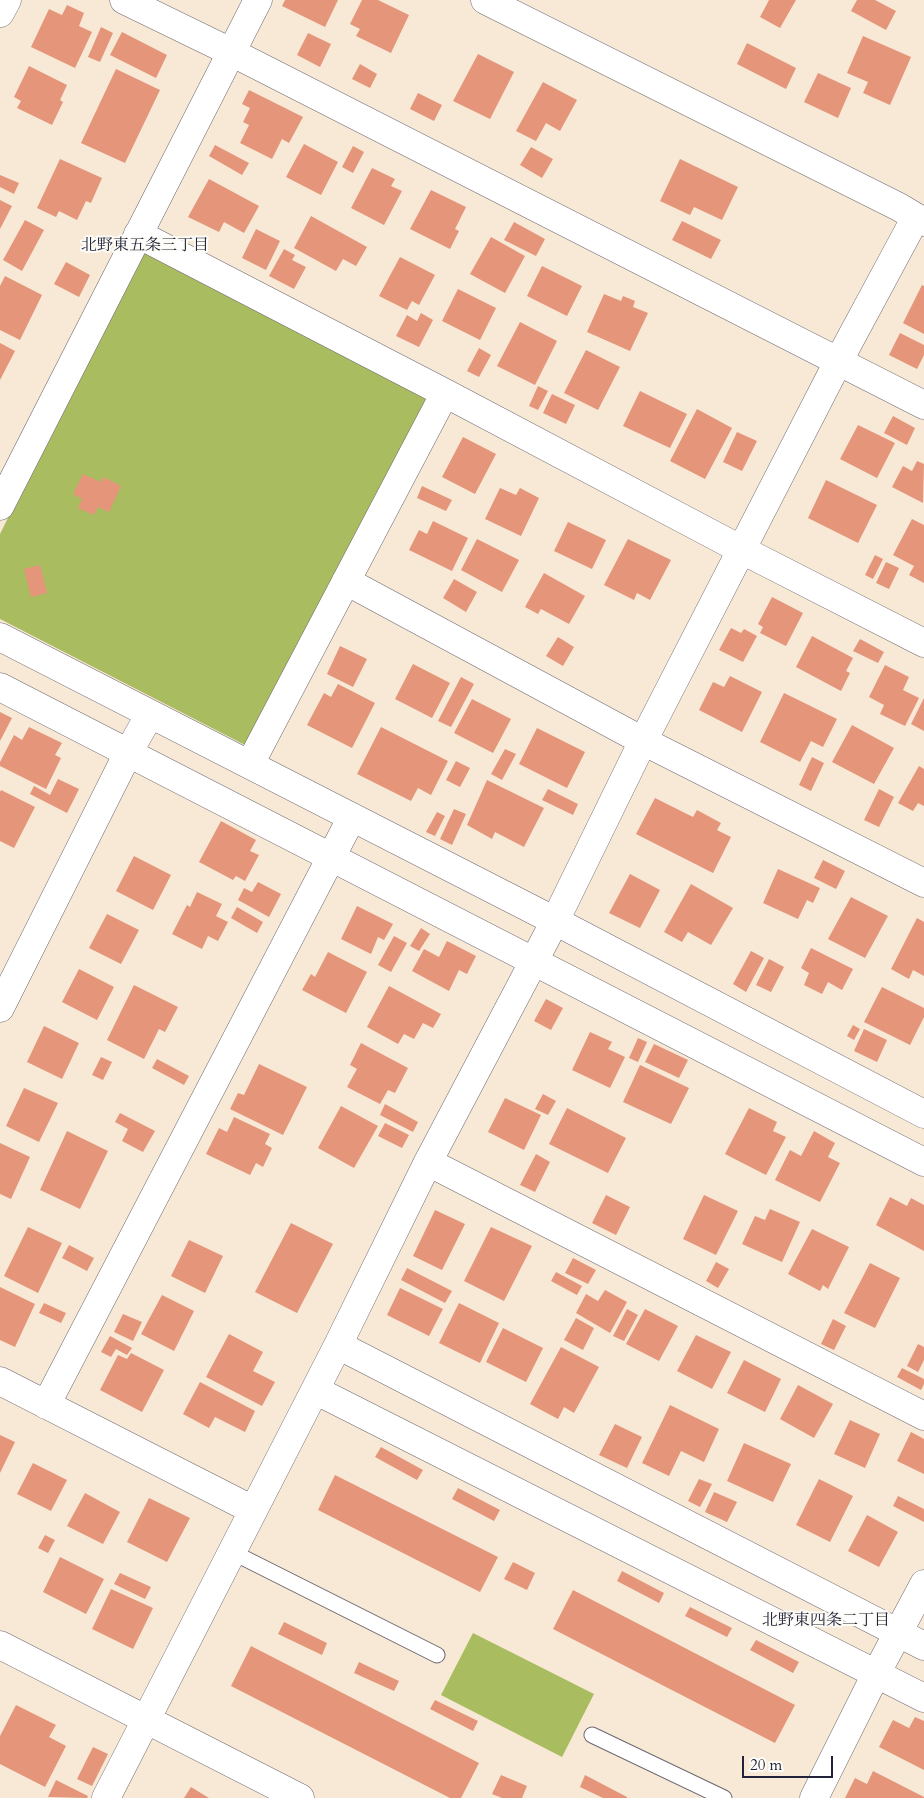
<!DOCTYPE html>
<html>
<head>
<meta charset="utf-8">
<style>
	body { margin:0 }
	#map { position:relative; width:924px; height:1798px; overflow:hidden; background:#f7e9d5; font-family:Cardo,serif }
	canvas { display:block }
	.scale { position:absolute; left:742px; top:1756px; width:91px; height:22px; box-sizing:border-box; border:2px solid #22223b; border-top:0; padding-left:6px; font-size:15px; line-height:18px; white-space:nowrap; color:#22223b; -webkit-text-stroke:4px #fdfcf7; paint-order:stroke }
</style>
</head>
<body>
<div id="map">
<canvas width="924" height="1798"></canvas>
<div class="scale">20 m</div>
</div>
<script>
const context = document.querySelector('canvas').getContext('2d');
context.lineJoin = 'round';
function fill(path, color) { context.fillStyle = color; context.fill(path, 'evenodd'); }
const toPath = rows => new Path2D(rows.map(r => 'M' + r).join(''));
function strokePath(path, color, width, dash) { context.strokeStyle = color; context.lineWidth = width; context.lineCap = dash ? 'butt' : 'round'; context.setLineDash(dash || []); context.stroke(path); }
function label(font, color, halo, rows, align = 'center') {
  context.font = font + ' Cardo,"Noto Serif JP",serif'; context.lineWidth = 4; context.setLineDash([]); context.textBaseline = 'middle'; context.strokeStyle = halo; context.fillStyle = color; for (const [text, x, y, turn = 0] of rows) {
    context.save(); context.translate(x, y); context.rotate((+turn || 0) * Math.PI / 180); context.textAlign = isNaN(turn) ? turn : align; if (halo) context.strokeText(text, 0, 0); context.fillText(text, 0, 0); context.restore();
  }
}
fill(toPath([
	[142,250,430,397,247,746,0,619,0,534],
	[473,1633,594,1694,562,1757,441,1695]
]), '#a9bc60');
fill(toPath([
	[285,0,338,0,325,27,282,6],
	[362,0,378,0,409,15,391,53,356,36,360,29,350,24],
	[769,0,796,0,780,28,760,17],
	[857,0,875,0,896,11,886,30,851,11],
	[67,5,84,13,79,26,92,32,75,68,31,47,49,9,62,15],
	[101,27,113,33,100,62,88,57],
	[122,32,167,55,156,78,110,55],
	[308,33,331,44,320,67,297,55],
	[863,36,911,57,890,105,863,93,868,82,847,73],
	[747,43,796,68,786,89,737,64],
	[478,54,514,72,490,119,453,101],
	[360,64,377,74,370,88,352,79],
	[29,66,67,85,60,100,63,102,52,125,17,108,21,101,14,97],
	[116,69,160,90,125,163,81,143],
	[818,73,851,88,838,118,804,102],
	[543,82,577,100,560,131,546,123,536,141,516,131],
	[249,90,303,117,289,143,282,139,272,159,240,143,249,125,243,122,250,108,242,104],
	[418,93,442,105,434,121,410,109],
	[304,144,338,162,321,195,286,177],
	[215,145,249,163,242,175,209,156],
	[353,146,364,152,353,173,342,167],
	[531,147,553,159,542,178,520,165],
	[60,159,102,178,91,203,86,201,77,220,59,211,56,217,37,208],
	[680,159,738,187,722,220,694,207,690,215,660,201],
	[372,168,395,179,391,186,402,191,384,225,351,208],
	[0,175,19,183,14,194,0,187],
	[209,179,259,206,244,233,224,222,219,232,188,217],
	[431,190,466,207,455,229,459,231,450,249,410,229],
	[0,200,12,206,0,229],
	[311,216,367,247,356,266,343,259,336,271,294,248],
	[25,220,44,230,22,271,3,260],
	[682,221,721,240,711,259,672,240],
	[514,222,545,239,536,256,504,240],
	[256,229,280,241,266,270,242,258],
	[491,237,525,256,505,293,470,274],
	[284,249,295,255,292,260,306,267,294,289,269,276],
	[400,257,435,275,419,305,412,301,407,310,379,296],
	[66,262,90,275,79,297,54,284],
	[542,266,582,286,567,316,527,296],
	[5,276,42,295,20,340,0,330,0,286],
	[922,285,924,286,924,334,903,323],
	[458,289,496,308,480,340,442,321],
	[604,294,621,301,623,296,635,301,633,307,648,313,630,351,587,332],
	[421,313,433,320,419,347,396,336,407,315,417,321],
	[520,322,557,341,535,385,497,366],
	[900,333,924,345,924,355,917,369,889,355],
	[0,343,15,351,0,380],
	[479,348,491,355,479,377,467,371],
	[586,350,620,367,598,410,564,393],
	[538,386,548,391,538,410,529,406],
	[640,391,687,414,670,448,623,426],
	[552,394,575,405,566,424,543,413],
	[697,409,732,428,705,479,670,461],
	[893,416,915,428,907,445,884,433],
	[858,425,895,443,877,478,840,459],
	[737,432,757,441,742,471,723,462],
	[463,437,496,454,475,494,442,477],
	[917,461,924,464,923,503,892,487,903,466,912,471],
	[83,474,101,482,103,477,121,486,109,512,98,507,94,515,78,508,82,499,73,494],
	[826,480,877,505,858,543,808,518],
	[422,486,452,500,446,511,417,498],
	[500,488,516,495,520,488,539,498,521,536,485,519],
	[912,519,924,525,924,583,909,575,914,566,893,555],
	[433,521,468,538,452,571,409,550,419,530,427,534],
	[568,522,606,540,592,569,554,551],
	[477,539,519,560,502,592,461,570],
	[628,539,671,560,650,600,637,593,634,600,604,585],
	[875,555,883,559,873,579,865,575],
	[886,562,899,568,889,589,876,583],
	[40,565,47,593,31,597,24,569],
	[544,573,585,596,569,624,541,609,538,614,525,607],
	[454,579,477,592,466,612,443,598],
	[772,597,803,613,786,646,760,633,763,627,758,624],
	[731,628,741,633,744,629,757,636,743,662,719,650],
	[812,636,853,658,846,671,850,673,841,691,796,667],
	[558,637,574,647,563,666,546,656],
	[860,639,884,652,878,663,853,651],
	[340,646,367,659,353,687,327,674],
	[413,664,450,683,432,718,395,699],
	[885,665,909,677,903,690,919,698,905,726,880,714,884,705,869,697],
	[730,676,762,692,742,732,699,710,713,682,724,687],
	[461,677,474,684,451,727,438,721],
	[338,684,375,703,352,748,307,725,324,693,331,697],
	[784,693,837,719,823,747,811,741,800,762,760,742],
	[924,698,924,731,911,724],
	[472,699,511,719,493,753,454,733],
	[0,712,12,718,0,741],
	[852,725,894,748,874,784,832,762],
	[29,727,62,743,55,755,61,758,46,789,0,766,0,762,14,735,22,740],
	[381,727,448,761,431,795,418,788,411,801,357,774],
	[537,728,585,752,567,788,519,764],
	[505,749,516,754,502,780,491,774],
	[812,757,824,763,811,791,799,785],
	[456,761,470,768,460,787,446,780],
	[919,766,924,769,924,806,918,803,913,811,898,803],
	[58,779,79,789,67,813,30,794,34,786,50,795],
	[487,780,544,808,524,847,495,832,492,839,467,825],
	[548,789,578,804,573,815,542,800],
	[879,789,894,797,879,827,864,820],
	[1,790,35,807,14,848,0,841,0,792],
	[655,798,693,817,697,810,721,823,717,830,731,837,713,873,636,834],
	[454,809,466,814,452,845,440,839],
	[437,812,445,816,435,836,426,832],
	[221,821,256,840,250,851,259,855,245,881,236,876,233,880,199,862],
	[134,856,171,875,153,910,116,891],
	[823,860,845,871,836,889,814,878],
	[778,869,820,888,813,903,807,900,798,919,763,903],
	[630,874,660,890,640,928,609,913],
	[258,882,281,894,269,917,238,900,244,888,252,892],
	[691,884,733,908,711,945,688,932,682,942,664,932],
	[197,892,222,904,216,916,228,922,218,941,208,936,202,949,172,934,187,905,190,907],
	[851,897,888,916,865,958,828,939],
	[357,906,393,924,384,940,378,937,371,954,341,939],
	[237,907,263,922,257,933,231,918],
	[107,914,139,930,121,964,89,948],
	[917,918,924,922,924,976,913,970,909,979,891,969],
	[421,928,430,934,419,951,410,946],
	[394,936,407,943,391,972,378,965],
	[447,941,476,956,467,974,459,970,449,991,412,971,424,949,439,957],
	[811,948,853,969,842,990,828,982,822,994,804,985,809,973,801,968],
	[751,951,764,958,746,992,733,984],
	[328,952,367,972,346,1013,302,990,311,974,315,977],
	[769,959,784,967,771,992,756,985],
	[79,969,114,987,97,1020,62,1002],
	[134,985,178,1007,165,1032,159,1029,144,1059,107,1040],
	[389,986,441,1014,433,1028,423,1023,414,1039,404,1034,398,1044,367,1027],
	[882,987,924,1008,924,1017,910,1045,864,1022],
	[546,999,563,1008,551,1030,534,1021],
	[853,1025,860,1029,854,1040,847,1036],
	[44,1026,79,1043,62,1079,27,1062],
	[864,1029,887,1040,877,1062,854,1051],
	[590,1032,612,1042,608,1049,625,1057,610,1088,572,1070],
	[638,1038,647,1042,638,1062,629,1058],
	[361,1043,408,1068,395,1093,388,1090,380,1104,347,1087,357,1069,350,1065],
	[654,1044,688,1060,679,1078,645,1062],
	[101,1057,112,1062,103,1080,92,1075],
	[157,1059,189,1076,184,1085,152,1068],
	[259,1064,307,1087,283,1135,230,1109,238,1093,244,1095],
	[640,1065,689,1088,671,1124,623,1102],
	[24,1088,58,1103,39,1142,6,1126],
	[543,1094,556,1101,548,1115,535,1109],
	[505,1098,541,1115,524,1150,488,1132],
	[385,1104,418,1122,413,1132,380,1115],
	[341,1106,378,1126,354,1168,318,1148],
	[567,1108,626,1138,608,1173,549,1144],
	[749,1108,777,1122,773,1131,786,1137,766,1175,725,1154],
	[120,1113,155,1131,143,1152,122,1141,128,1129,115,1122],
	[234,1117,270,1134,265,1144,272,1148,263,1167,256,1163,250,1175,206,1154,219,1128,227,1132],
	[385,1123,409,1135,402,1148,378,1136],
	[67,1131,108,1151,80,1209,40,1190],
	[814,1131,835,1143,828,1157,840,1163,820,1202,775,1180,790,1150,801,1156],
	[0,1143,30,1157,11,1199,0,1194],
	[536,1154,550,1162,535,1192,520,1185],
	[606,1195,630,1207,616,1235,592,1223],
	[704,1195,738,1211,716,1255,683,1239],
	[890,1197,907,1206,911,1198,924,1205,924,1251,876,1225],
	[770,1209,800,1222,782,1262,742,1244,755,1216,765,1220],
	[435,1210,465,1224,442,1270,413,1256],
	[291,1223,333,1244,297,1313,255,1292],
	[28,1227,62,1243,38,1293,4,1276],
	[491,1227,532,1246,504,1301,464,1281],
	[812,1229,849,1247,828,1289,823,1285,820,1291,788,1274],
	[189,1240,223,1256,205,1293,171,1276],
	[69,1245,94,1258,87,1271,62,1258],
	[573,1258,596,1270,588,1284,565,1273],
	[716,1262,729,1269,718,1288,706,1281],
	[870,1263,900,1278,875,1328,844,1313],
	[407,1268,452,1291,445,1303,401,1280],
	[556,1272,582,1286,577,1295,551,1281],
	[0,1287,35,1304,15,1347,0,1340],
	[400,1288,443,1309,429,1336,387,1315],
	[605,1290,627,1302,610,1333,576,1313,586,1294,598,1301],
	[162,1295,194,1311,174,1351,141,1334],
	[44,1303,66,1313,61,1323,39,1313],
	[459,1303,499,1323,480,1363,439,1343],
	[627,1309,638,1315,624,1341,613,1336],
	[645,1309,678,1326,659,1361,626,1344],
	[123,1314,142,1322,133,1341,114,1332],
	[576,1318,594,1328,583,1350,564,1340],
	[833,1319,846,1326,834,1350,821,1344],
	[503,1328,543,1348,526,1382,486,1362],
	[229,1334,263,1352,253,1371,275,1382,262,1406,206,1377],
	[696,1335,731,1352,712,1389,677,1371],
	[110,1336,132,1348,127,1355,116,1349,111,1357,101,1352],
	[918,1344,924,1347,924,1360,918,1372,907,1366],
	[561,1347,599,1367,574,1413,564,1407,558,1419,530,1404],
	[131,1353,164,1370,142,1412,100,1390,118,1355,127,1359],
	[744,1360,781,1379,765,1412,727,1393],
	[902,1368,924,1379,924,1384,921,1390,897,1377],
	[200,1382,255,1411,245,1432,215,1417,209,1428,183,1414],
	[798,1385,833,1404,814,1438,780,1419],
	[670,1405,719,1429,704,1462,681,1451,669,1476,642,1463],
	[850,1420,880,1434,865,1468,834,1454],
	[615,1424,642,1437,627,1468,599,1455],
	[911,1432,924,1439,924,1474,897,1461],
	[0,1435,15,1442,0,1473],
	[744,1443,791,1464,773,1502,727,1481],
	[381,1447,423,1470,417,1480,375,1457],
	[33,1463,67,1480,51,1511,17,1494],
	[335,1475,498,1557,480,1592,318,1510],
	[699,1479,712,1484,700,1507,688,1501],
	[819,1479,853,1496,830,1542,796,1525],
	[458,1488,500,1510,494,1521,452,1499],
	[714,1492,737,1502,727,1522,705,1512],
	[85,1493,120,1512,103,1544,67,1526],
	[898,1496,924,1509,924,1522,893,1506],
	[149,1498,190,1518,167,1562,127,1542],
	[867,1515,898,1532,879,1567,848,1551],
	[45,1535,55,1540,48,1553,38,1548],
	[60,1557,104,1579,86,1614,43,1592],
	[513,1562,535,1573,527,1590,504,1579],
	[622,1571,664,1593,659,1603,617,1581],
	[120,1573,151,1587,145,1599,114,1584],
	[111,1589,153,1608,133,1649,92,1629],
	[573,1590,795,1705,775,1743,553,1629],
	[690,1607,732,1628,727,1637,685,1616],
	[284,1622,327,1643,322,1655,278,1634],
	[756,1640,799,1662,793,1673,750,1650],
	[251,1646,479,1763,461,1798,450,1798,231,1686],
	[359,1662,399,1681,394,1691,354,1673],
	[435,1700,478,1721,473,1731,430,1709],
	[16,1705,56,1725,49,1737,66,1746,45,1787,0,1764,0,1736],
	[915,1717,924,1721,924,1770,879,1747,893,1720,909,1728],
	[93,1747,108,1754,92,1786,77,1779],
	[873,1771,924,1797,924,1798,845,1798,855,1778,867,1784],
	[501,1775,527,1786,522,1798,502,1798,492,1794],
	[585,1775,627,1797,627,1798,603,1798,580,1787],
	[56,1780,88,1796,87,1798,48,1797],
	[191,1787,209,1798,184,1798]
]), '#e5957a');
const lane = toPath([
	[232,1552,437,1655],
	[592,1735,724,1798]
]);
const street = toPath([
	[124,0,231,52,924,405],
	[485,0,899,207,924,222],
	[0,13,7,0],
	[138,234,445,393,742,550,924,643],
	[0,506,258,0],
	[346,581,643,741,924,883],
	[0,637,555,921,924,1114],
	[0,687,924,1162],
	[250,764,445,393],
	[0,1008,128,753,150,714],
	[428,1162,924,1416],
	[338,1345,924,1646],
	[0,1381,253,1510],
	[315,1390,924,1698],
	[46,1405,352,817],
	[0,1645,300,1798],
	[106,1798,338,1345,428,1162,555,921,643,741,838,362,916,217],
	[814,1798,876,1674,924,1584]
]);
strokePath(lane, '#6d6871', 17);
strokePath(street, '#6d6871', 29);
strokePath(lane, '#fff', 15);
strokePath(street, '#fff', 28);
label('16px', '#22223b', '#fdfcf7', [
	["北野東五条三丁目",145,246],
	["北野東四条二丁目",826,1621]
]);
</script>
</body>
</html>
